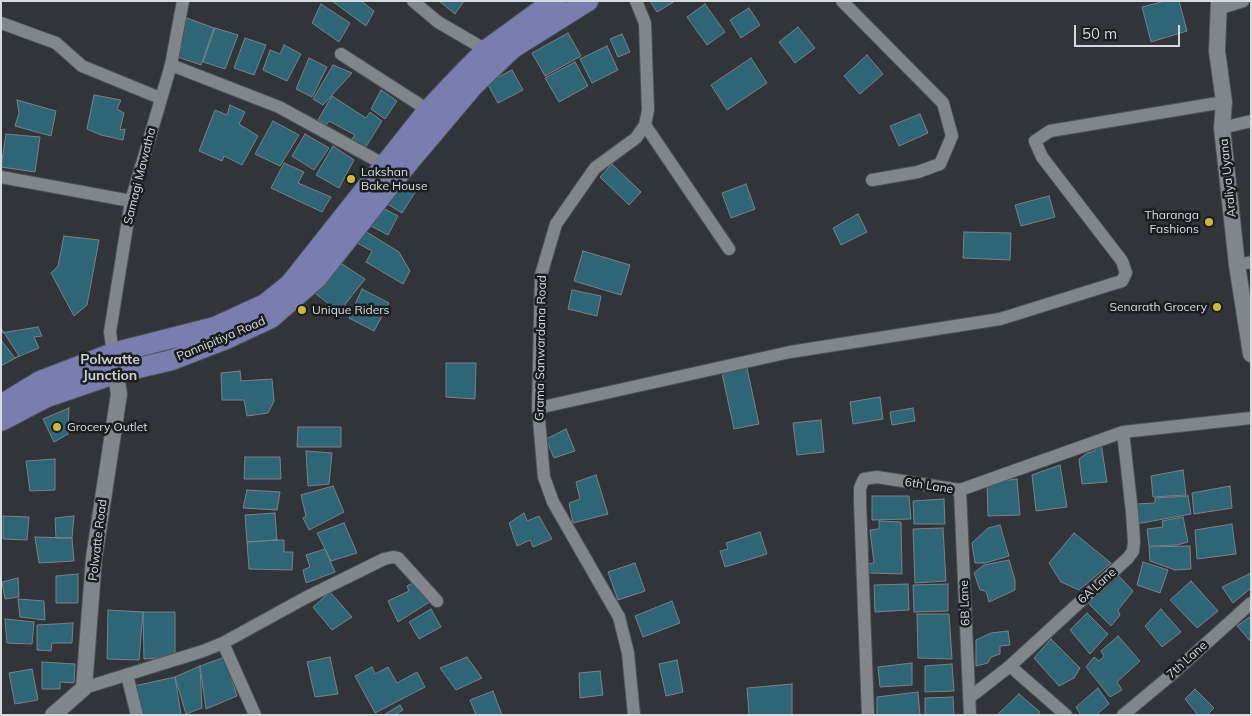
<!DOCTYPE html>
<html>
<head>
<meta charset="utf-8">
<style>
	body { margin:0 }
	#map { position:relative; width:1252px; height:716px; overflow:hidden; background:#31353a; font-family:Mulish,sans-serif }
	canvas { display:block }
	.frame { position:absolute; inset:0; border:2px solid #d7dadd; pointer-events:none }
	.scale { position:absolute; left:1074px; top:25px; width:106px; height:22px; box-sizing:border-box; border:2px solid #d7dadd; border-top:0; padding-left:6px; font-size:15px; line-height:18px; white-space:nowrap; color:#d7dadd; -webkit-text-stroke:4px #1b1d1f; paint-order:stroke }
</style>
</head>
<body>
<div id="map">
<canvas width="1252" height="716"></canvas>
<div class="frame"></div>
<div class="scale">50 m</div>
</div>
<script>
const context = document.querySelector('canvas').getContext('2d');
context.lineJoin = 'round';
function fill(path, color) { context.fillStyle = color; context.fill(path, 'evenodd'); }
const toPath = rows => new Path2D(rows.map(r => 'M' + r).join(''));
function strokePath(path, color, width, dash) { context.strokeStyle = color; context.lineWidth = width; context.lineCap = dash ? 'butt' : 'round'; context.setLineDash(dash || []); context.stroke(path); }
function label(font, color, halo, rows, align = 'center') {
  context.font = font + ' Mulish,sans-serif'; context.lineWidth = 5; context.setLineDash([]); context.textBaseline = 'middle'; context.strokeStyle = halo; context.fillStyle = color; for (const [text, x, y, turn = 0] of rows) {
    context.save(); context.translate(x, y); context.rotate((+turn || 0) * Math.PI / 180); context.textAlign = isNaN(turn) ? turn : align; if (halo) context.strokeText(text, 0, 0); context.fillText(text, 0, 0); context.restore();
  }
}
const building = toPath([
	[332,1,361,1,374,11,366,26,332,1],
	[439,1,464,1,455,14,439,1],
	[650,1,675,1,657,12,650,1],
	[1165,1,1179,1,1187,31,1151,42,1142,7,1165,1],
	[321,4,350,23,339,42,312,23,321,4],
	[705,4,725,32,707,45,687,17,705,4],
	[749,8,760,25,741,38,730,20,749,8],
	[187,18,214,28,201,65,178,57,182,46,178,44,187,18],
	[798,27,815,48,795,63,779,42,798,27],
	[215,28,238,35,225,69,203,62,215,28],
	[568,33,581,56,545,76,532,53,568,33],
	[622,34,630,52,618,57,610,39,622,34],
	[245,38,266,45,254,75,234,68,245,38],
	[284,45,301,54,287,81,263,70,270,50,280,54,284,45],
	[607,46,618,70,592,83,580,59,607,46],
	[867,55,883,74,860,94,844,76,867,55],
	[309,58,327,67,312,97,296,89,309,58],
	[751,58,767,83,727,110,711,85,751,58],
	[575,62,588,86,559,102,545,78,575,62],
	[333,65,352,73,323,105,313,99,333,65],
	[512,70,523,90,498,103,487,83,512,70],
	[381,90,397,101,385,119,371,109,381,90],
	[94,95,121,100,117,109,124,113,120,130,125,129,123,140,101,135,87,129,94,95],
	[332,96,366,118,370,112,382,121,365,148,351,140,355,135,329,121,326,125,318,120,332,96],
	[17,100,56,111,51,136,15,126,19,113,17,100],
	[230,105,245,112,239,124,258,136,242,165,224,156,222,161,199,151,215,110,227,115,230,105],
	[920,114,928,133,899,146,890,126,920,114],
	[273,121,299,135,280,166,255,154,273,121],
	[6,134,40,137,35,172,1,167,6,134],
	[305,134,329,148,314,170,292,156,305,134],
	[333,146,354,160,339,188,316,175,333,146],
	[284,163,304,172,298,183,331,197,322,212,271,188,284,163],
	[612,164,641,192,629,205,600,177,612,164],
	[398,180,416,191,402,213,384,202,398,180],
	[746,184,755,209,731,218,722,193,746,184],
	[1049,196,1055,217,1021,226,1015,205,1049,196],
	[379,206,398,216,388,235,369,225,379,206],
	[858,214,867,232,841,245,833,228,858,214],
	[365,231,399,252,410,271,403,284,366,262,372,251,357,243,365,231],
	[964,232,1011,233,1010,260,963,258,964,232],
	[64,236,99,240,87,305,74,316,51,273,58,266,64,236],
	[583,251,630,265,621,295,574,281,583,251],
	[342,264,365,279,339,312,315,293,342,264],
	[362,289,389,303,374,331,349,318,362,289],
	[572,290,601,296,597,316,568,309,572,290],
	[38,327,42,336,34,337,39,348,15,358,1,340,1,333,38,327],
	[1,328,19,356,1,366,1,328],
	[446,363,476,363,475,399,446,397,446,363],
	[747,368,759,424,734,429,722,373,747,368],
	[240,371,241,381,272,379,274,401,268,413,247,416,244,400,222,400,221,373,240,371],
	[880,397,883,419,853,424,850,402,880,397],
	[69,408,68,434,54,442,43,419,69,408],
	[913,408,915,421,892,425,890,412,913,408],
	[821,420,824,452,797,455,793,423,821,420],
	[298,427,341,427,341,447,297,447,298,427],
	[566,429,575,451,554,458,546,439,566,429],
	[1095,443,1101,443,1107,482,1082,484,1079,459,1087,453,1095,451,1095,443],
	[306,451,332,453,329,484,308,486,306,451],
	[245,457,280,457,281,479,244,479,245,457],
	[55,459,55,490,30,491,26,461,55,459],
	[1060,465,1067,507,1036,511,1032,475,1060,465],
	[1183,470,1186,495,1153,497,1151,476,1183,470],
	[596,475,608,514,573,523,569,503,580,499,576,482,596,475],
	[1017,479,1020,515,988,516,987,483,1017,479],
	[333,486,344,512,309,530,303,518,306,516,301,495,333,486],
	[1230,486,1232,508,1194,514,1192,493,1230,486],
	[247,490,280,492,277,510,243,508,247,490],
	[872,496,909,496,911,519,872,520,872,496],
	[1188,496,1191,514,1136,524,1135,504,1155,503,1155,498,1188,496],
	[944,499,945,524,914,524,913,501,944,499],
	[275,513,277,540,247,542,245,515,275,513],
	[524,513,527,521,539,516,552,539,533,547,530,540,517,546,509,523,524,513],
	[3,516,29,517,27,540,3,539,3,516],
	[74,516,72,538,56,538,55,518,74,516],
	[1183,517,1188,542,1177,545,1149,546,1147,529,1163,527,1162,521,1183,517],
	[879,521,901,522,902,574,869,573,868,564,874,563,870,530,879,529,879,521],
	[344,523,357,553,331,561,317,533,344,523],
	[1232,524,1236,554,1197,559,1195,530,1232,524],
	[1000,525,1009,556,985,563,975,563,972,543,988,528,1000,525],
	[943,528,946,581,915,583,913,529,943,528],
	[760,532,767,554,725,567,720,551,728,549,726,543,760,532],
	[1074,533,1111,563,1079,590,1061,582,1049,563,1074,533],
	[35,537,72,538,74,561,39,563,35,537],
	[277,540,284,540,284,552,293,552,292,570,249,569,247,542,277,540],
	[1190,546,1191,569,1175,570,1150,561,1149,547,1190,546],
	[325,549,335,572,306,583,303,570,310,567,306,555,325,549],
	[1009,560,1015,580,1015,590,989,602,986,591,980,590,974,573,984,565,1009,560],
	[1143,562,1168,570,1160,593,1137,585,1143,562],
	[635,563,645,591,618,600,608,572,635,563],
	[1115,572,1133,591,1118,610,1120,615,1111,626,1088,603,1115,572],
	[1251,573,1251,588,1233,603,1222,587,1251,573],
	[78,574,78,603,56,603,56,576,78,574],
	[18,578,19,597,5,599,2,582,18,578],
	[1191,581,1218,611,1197,628,1170,600,1191,581],
	[413,583,431,601,398,622,388,601,409,591,407,586,413,583],
	[908,584,909,610,875,612,874,585,908,584],
	[948,584,948,611,914,612,913,585,948,584],
	[330,592,352,617,332,630,313,607,330,592],
	[18,599,44,601,45,620,20,617,18,599],
	[672,601,680,623,643,637,635,616,672,601],
	[431,609,441,627,419,639,409,622,431,609],
	[1161,609,1181,632,1162,647,1145,626,1161,609],
	[108,610,143,612,139,660,107,659,108,610],
	[143,612,175,612,175,657,144,659,143,612],
	[1087,613,1108,634,1090,654,1070,630,1087,613],
	[917,614,949,614,952,659,918,658,917,614],
	[1251,616,1251,642,1237,626,1251,616],
	[5,619,34,622,32,644,7,643,5,619],
	[73,623,72,643,52,643,51,651,37,650,37,625,73,623],
	[1008,631,1010,645,1000,646,1000,654,991,657,988,663,976,666,976,640,991,633,1008,631],
	[1118,636,1140,661,1117,682,1122,690,1110,697,1086,667,1094,657,1099,661,1104,656,1101,651,1118,636],
	[1051,639,1080,668,1074,678,1059,686,1034,658,1051,639],
	[225,657,237,696,206,709,200,666,225,657],
	[330,657,338,694,315,697,307,662,330,657],
	[467,657,482,678,456,690,440,668,467,657],
	[677,660,683,692,666,696,659,664,677,660],
	[42,662,75,664,74,683,60,682,60,689,42,689,42,662],
	[912,663,912,685,880,687,878,667,912,663],
	[952,664,954,691,925,692,925,666,952,664],
	[200,666,202,708,186,714,175,677,200,666],
	[372,667,375,674,388,667,397,683,417,672,425,687,375,713,355,676,372,667],
	[32,669,38,700,15,704,9,673,32,669],
	[600,671,603,695,580,698,579,673,600,671],
	[175,677,181,715,140,715,134,686,175,677],
	[792,684,792,715,749,715,747,688,792,684],
	[1098,688,1109,704,1096,715,1081,715,1076,707,1098,688],
	[1195,689,1214,708,1207,715,1198,715,1185,699,1195,689],
	[493,691,502,715,476,715,470,700,493,691],
	[918,692,920,715,877,715,877,697,918,692],
	[1019,694,1040,712,1037,715,997,715,1019,694],
	[953,697,954,715,925,715,925,698,953,697],
	[400,705,403,710,395,715,384,715,400,705]
]);
fill(building, '#2e6677');
strokePath(building, '#7a8184', 1);
const minor = toPath([
	[413,1,438,22,486,50],
	[842,1,943,103,952,136,940,164,918,172,872,180],
	[1218,9,1243,1],
	[1,23,56,43,82,66,160,98],
	[341,54,428,110],
	[171,65,279,107,385,165],
	[645,125,729,249],
	[1222,128,1251,121],
	[1,177,131,201],
	[1237,265,1251,262],
	[113,353,110,332,131,201,171,65,183,1],
	[538,408,790,352,1000,319,1122,281,1126,273,1122,261,1042,157,1035,141,1050,131,1224,102],
	[960,490,970,715],
	[223,643,255,715],
	[1010,666,1066,715],
	[127,675,137,715],
	[84,688,203,651,223,643,305,598,384,559,393,557,398,558,437,601],
	[969,698,1010,666,1128,558,1133,551,1134,542,1132,512,1123,432],
	[634,715,628,653,619,617,553,502,544,477,538,408,541,275,556,224,595,168,636,138,645,125,648,110,645,23,636,1],
	[868,715,860,502,860,488,864,479,877,477,960,490,1123,432,1251,418],
	[1123,715,1170,676,1251,603]
]);
const tertiary = toPath([
	[1219,1,1217,51,1224,102,1222,128,1237,265,1251,354],
	[53,715,84,688,94,558,119,394,114,362]
]);
const primary = toPath([
	[1,405,40,381,113,353,215,327,265,304,290,284,428,110,461,75,486,50,541,10,556,1],
	[1,421,47,397,117,373,172,360,226,339,271,318,317,278,398,175,474,85,513,48,588,1]
]);
strokePath(minor, '#4e5256', 14);
strokePath(tertiary, '#4e5256', 18);
strokePath(primary, '#4e5256', 22);
strokePath(minor, '#81868b', 12);
strokePath(tertiary, '#81868b', 16);
strokePath(primary, '#7a7db0', 20);
for (const [x, y, r, color] of [
	[351,179,5,"#ceb837"],
	[1209,222,5,"#ceb837"],
	[1217,307,5,"#ceb837"],
	[302,310,5,"#ceb837"],
	[57,427,5,"#ceb837"]
]) { const dot = new Path2D(); dot.arc(x, y, r, 0, 2 * Math.PI); context.fillStyle = color; context.fill(dot); strokePath(dot, '#1b1d1f', 2); }
label('12px', '#d7dadd', '#1b1d1f', [
	["Lakshan",361,172],
	["Bake House",361,186],
	["Tharanga",1199,215,"right"],
	["Fashions",1199,229,"right"],
	["Senarath Grocery",1207,307,"right"],
	["Unique Riders",312,310],
	["Grocery Outlet",67,427]
], 'left');
label('12px', '#d7dadd', '#1b1d1f', [
	["Samagi Mawatha",140,176,-76],
	["Araliya Uyana",1228,178,-96],
	["Pannipitiya Road",221,339,-23],
	["Grama Sanwardana Road",541,348,-89],
	["6th Lane",929,486,9],
	["Polwatte Road",98,540,-83],
	["6A Lane",1097,586,-42],
	["6B Lane",965,603,-92],
	["7th Lane",1187,660,-42]
]);
label('bold 14px', '#cbd0d6', '#1b1d1f', [
	["Polwatte",110,360],
	["Junction",110,376]
]);
</script>
</body>
</html>
